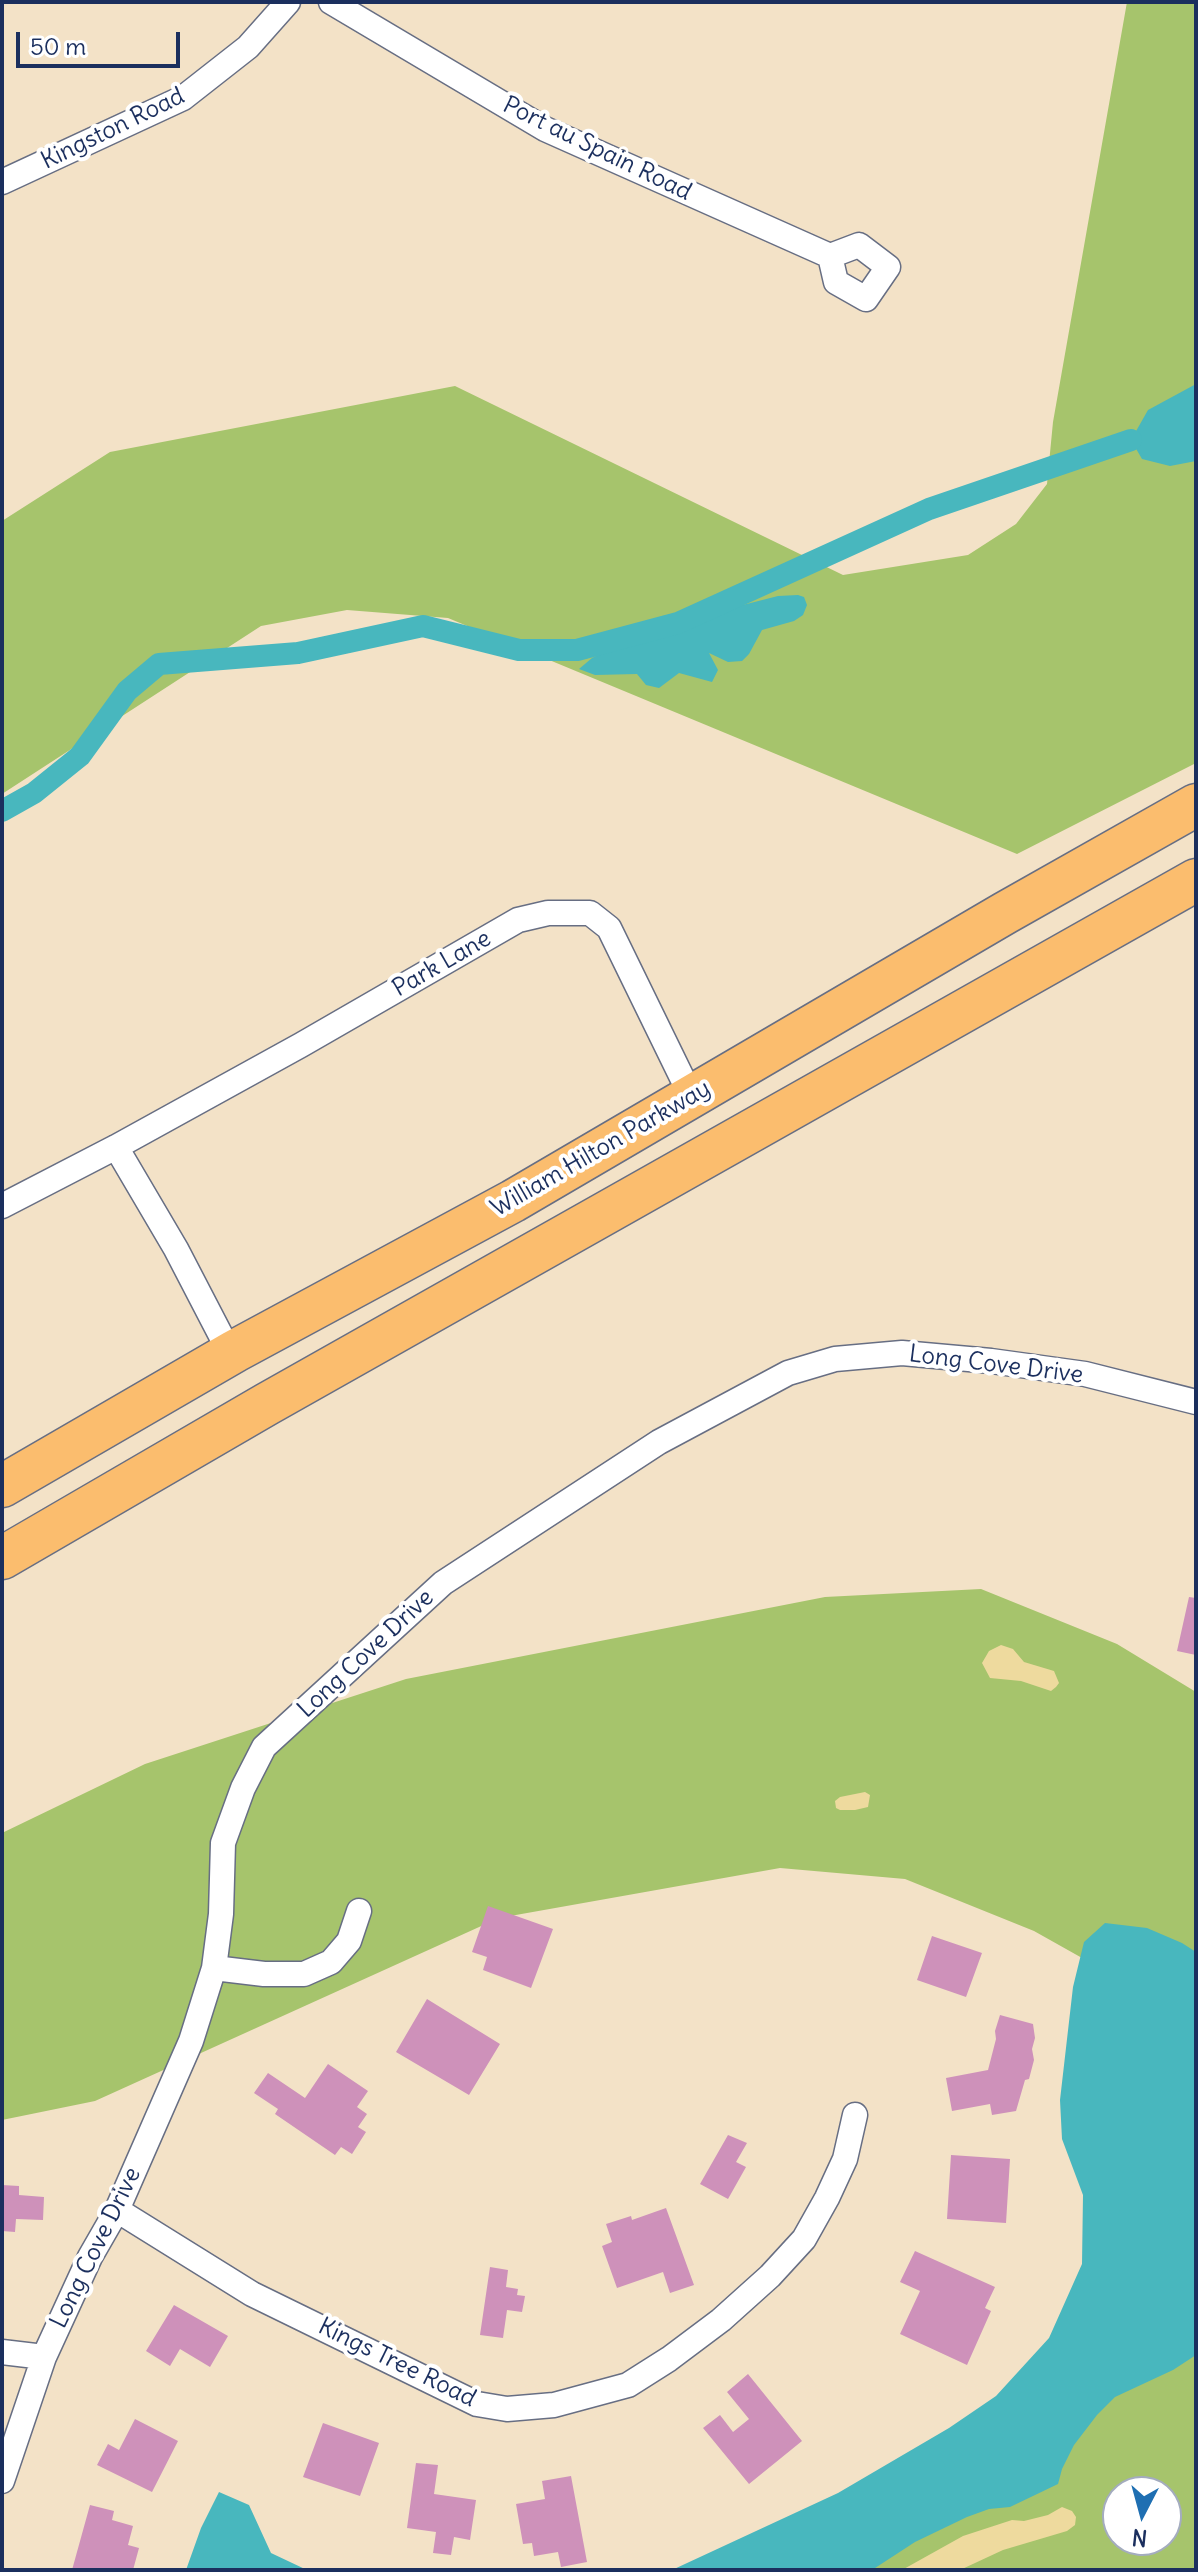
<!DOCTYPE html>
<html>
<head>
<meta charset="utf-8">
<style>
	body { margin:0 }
	#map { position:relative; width:1198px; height:2572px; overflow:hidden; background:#f3e2c7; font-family:Delius,sans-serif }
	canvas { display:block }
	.frame { position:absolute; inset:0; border:4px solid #1b2f5e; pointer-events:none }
	.north { position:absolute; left:1102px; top:2476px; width:80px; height:80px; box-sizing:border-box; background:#fff; border:2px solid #a4acbf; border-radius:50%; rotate:186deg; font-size:22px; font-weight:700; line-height:32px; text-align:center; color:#1b2f5e }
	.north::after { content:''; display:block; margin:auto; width:28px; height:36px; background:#1f6fb2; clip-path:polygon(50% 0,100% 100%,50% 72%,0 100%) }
	.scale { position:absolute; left:16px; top:32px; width:164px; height:36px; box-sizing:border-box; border:4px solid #1b2f5e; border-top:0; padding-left:10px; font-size:24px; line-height:28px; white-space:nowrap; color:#1b2f5e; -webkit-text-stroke:6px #fff; paint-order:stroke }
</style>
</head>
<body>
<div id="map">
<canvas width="1198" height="2572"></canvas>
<div class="frame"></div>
<div class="north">N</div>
<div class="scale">50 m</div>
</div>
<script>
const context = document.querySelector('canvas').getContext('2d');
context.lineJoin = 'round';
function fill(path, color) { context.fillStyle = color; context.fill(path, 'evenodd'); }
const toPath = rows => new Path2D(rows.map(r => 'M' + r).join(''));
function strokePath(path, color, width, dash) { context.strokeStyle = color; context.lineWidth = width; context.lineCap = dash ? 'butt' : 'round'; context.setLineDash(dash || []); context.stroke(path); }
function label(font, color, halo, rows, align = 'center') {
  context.font = font + ' Delius,sans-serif'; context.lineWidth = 8; context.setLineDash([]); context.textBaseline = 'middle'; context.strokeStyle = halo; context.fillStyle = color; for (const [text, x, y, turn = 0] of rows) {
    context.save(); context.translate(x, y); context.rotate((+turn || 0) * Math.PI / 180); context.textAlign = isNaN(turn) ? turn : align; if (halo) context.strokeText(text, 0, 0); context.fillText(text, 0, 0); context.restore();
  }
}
fill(toPath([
	[1127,2,1196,2,1196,763,1017,854,448,618,347,610,261,626,2,794,2,521,110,452,455,386,843,575,968,555,1016,524,1047,484,1053,422],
	[981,1589,1117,1644,1196,1692,1196,2022,1034,1931,905,1879,780,1868,499,1918,95,2101,2,2120,2,1833,145,1764,406,1679,825,1597],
	[1196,2248,1196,2570,792,2570],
	[1118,2492,1166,2492,1166,2540,1118,2540]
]), '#a6c46c');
fill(toPath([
	[1001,1645,1013,1649,1024,1662,1054,1671,1059,1683,1056,1687,1051,1691,1021,1681,990,1678,982,1663,989,1651],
	[865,1792,870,1795,868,1807,855,1810,840,1810,836,1808,835,1801,840,1797],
	[1062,2507,1072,2511,1076,2517,1075,2525,1067,2531,1003,2550,960,2570,902,2570,963,2536,1012,2520,1024,2521,1048,2515]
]), '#eeda9e');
fill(toPath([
	[1196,384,1196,461,1170,466,1142,459,1131,440,1148,410],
	[798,595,804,597,807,605,803,615,794,621,762,630,749,654,742,661,728,662,709,653,718,670,712,682,679,673,659,688,646,685,637,674,595,675,579,669,592,658,636,636,684,626,735,607,778,596],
	[1105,1923,1147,1928,1182,1943,1196,1952,1196,2355,1173,2370,1115,2397,1097,2415,1074,2445,1062,2469,1058,2484,1010,2507,989,2509,967,2517,915,2542,872,2570,672,2570,838,2493,949,2428,996,2396,1049,2338,1082,2264,1083,2195,1062,2139,1060,2100,1073,1987,1084,1942],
	[219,2492,249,2505,271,2553,307,2570,186,2570,201,2528]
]), '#48b7be');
strokePath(toPath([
	[2,811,34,793,80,756,127,691,159,664,298,653,423,626,519,650,577,650,678,623,929,509,1131,440]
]), '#48b7be', 22);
fill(toPath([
	[1189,1597,1196,1598,1196,1655,1177,1651],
	[488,1906,553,1929,531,1988,483,1970,487,1957,472,1952],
	[932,1936,982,1953,966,1997,917,1980],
	[427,1999,500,2044,469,2095,396,2052],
	[1000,2015,1033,2024,1035,2038,1032,2049,1034,2060,1029,2079,1025,2080,1016,2111,992,2115,990,2104,952,2111,946,2078,988,2070,996,2039,995,2031],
	[328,2064,368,2091,357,2107,367,2114,358,2127,366,2132,352,2154,341,2147,335,2155,275,2114,278,2109,254,2093,268,2073,305,2098],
	[728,2135,747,2143,736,2162,746,2167,728,2199,700,2184],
	[951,2155,1010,2159,1006,2223,947,2219],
	[2,2185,19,2186,19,2195,44,2197,43,2220,16,2219,15,2232,2,2231],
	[666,2208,694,2285,670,2293,663,2272,617,2288,602,2246,612,2242,606,2224,631,2216,632,2220],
	[915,2251,995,2287,985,2308,991,2311,967,2365,900,2334,920,2291,900,2282],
	[490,2267,508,2270,506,2287,518,2289,517,2295,525,2296,522,2312,507,2310,503,2338,480,2335],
	[174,2305,228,2336,210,2367,180,2349,170,2366,146,2351],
	[748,2374,802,2441,749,2484,703,2428,720,2415,733,2432,749,2419,727,2392],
	[135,2419,178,2441,152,2492,97,2465,108,2444,119,2450],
	[323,2423,379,2443,360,2496,303,2477],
	[416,2463,438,2465,434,2494,476,2500,470,2540,454,2537,451,2555,433,2553,436,2532,407,2528],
	[571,2476,587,2562,561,2567,558,2552,534,2556,532,2543,523,2544,516,2504,545,2499,542,2481],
	[90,2505,114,2511,112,2520,133,2526,128,2545,139,2548,133,2570,72,2570]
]), '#ce91ba');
const street = toPath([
	[331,2,545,129,830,256,859,245,888,267,866,299,836,282,830,256],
	[2,182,183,98,248,47,288,2],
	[116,1147,176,1249,230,1353],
	[2,1206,116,1147,301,1045,518,920,548,913,590,913,609,928,691,1096],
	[214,1968,264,1974,304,1974,331,1962,349,1941,359,1911],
	[117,2210,252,2294,477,2404,507,2409,554,2405,628,2385,669,2359,721,2320,770,2276,804,2239,827,2198,845,2159,855,2115],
	[2,2352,44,2357],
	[2,2481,44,2357,90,2257,117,2210,191,2041,214,1968,221,1914,223,1843,243,1788,264,1747,443,1583,659,1442,788,1373,835,1359,902,1353,991,1361,1085,1374,1196,1402]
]);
const highway = toPath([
	[2,1486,235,1351,513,1201,1005,913,1196,805],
	[2,1558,267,1404,1196,880]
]);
strokePath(street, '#676e83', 27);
strokePath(highway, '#676e83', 45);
strokePath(street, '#fff', 24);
strokePath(highway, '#fbbd6e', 42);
label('24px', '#1b2f5e', '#fff', [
	["Kingston Road",113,129,-26],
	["Port au Spain Road",597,149,26],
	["Park Lane",442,964,-30],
	["William Hilton Parkway",601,1149,-30],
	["Long Cove Drive",996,1365,7],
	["Long Cove Drive",366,1654,-43],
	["Long Cove Drive",96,2248,-64],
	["Kings Tree Road",397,2363,26]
]);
</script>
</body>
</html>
